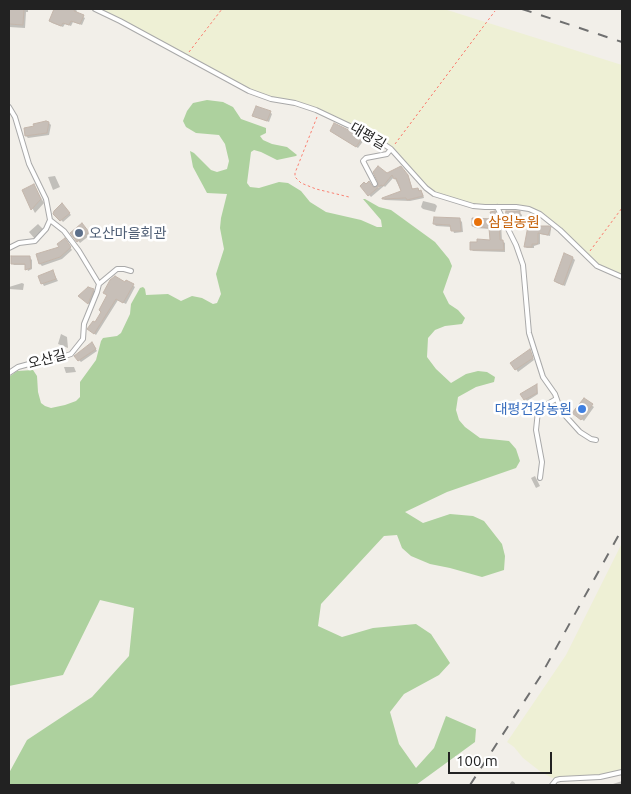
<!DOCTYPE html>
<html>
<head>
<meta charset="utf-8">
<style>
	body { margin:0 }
	#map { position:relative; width:631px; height:794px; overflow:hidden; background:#f2efe9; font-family:Ubuntu,sans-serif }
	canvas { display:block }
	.frame { position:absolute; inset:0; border:10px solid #222; pointer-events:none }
	.scale { position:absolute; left:448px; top:752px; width:104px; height:22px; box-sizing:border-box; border:2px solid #222; border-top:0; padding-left:6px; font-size:15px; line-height:18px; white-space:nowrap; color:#222; -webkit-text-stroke:4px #fff; paint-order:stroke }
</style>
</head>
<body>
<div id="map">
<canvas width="631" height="794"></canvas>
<div class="frame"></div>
<div class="scale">100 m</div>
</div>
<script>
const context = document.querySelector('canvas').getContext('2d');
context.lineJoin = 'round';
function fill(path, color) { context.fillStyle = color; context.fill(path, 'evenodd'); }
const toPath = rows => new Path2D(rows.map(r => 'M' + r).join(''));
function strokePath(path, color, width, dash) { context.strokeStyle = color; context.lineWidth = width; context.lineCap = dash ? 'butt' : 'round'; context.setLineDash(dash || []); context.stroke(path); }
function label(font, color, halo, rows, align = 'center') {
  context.font = font + ' Ubuntu,"Noto Sans KR",sans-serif'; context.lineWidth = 5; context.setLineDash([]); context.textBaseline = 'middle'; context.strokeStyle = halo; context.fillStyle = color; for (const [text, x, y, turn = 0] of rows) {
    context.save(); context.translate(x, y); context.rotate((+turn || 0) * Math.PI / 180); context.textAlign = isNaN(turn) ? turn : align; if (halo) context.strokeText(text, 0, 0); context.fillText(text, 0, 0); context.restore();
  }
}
fill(toPath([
	[95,9,444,9,622,65,622,277,605,271,546,218,529,209,485,207,434,194,379,140,316,110,260,96],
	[622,543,622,772,600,777,556,780,541,772,523,758,514,747,507,742,566,655]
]), '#eef0d5');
fill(toPath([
	[207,100,223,102,233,107,241,119,266,128,266,133,260,136,263,140,272,144,287,147,297,155,296,156,277,160,261,152,254,150,251,152,247,183,250,187,259,188,279,182,288,183,301,191,310,202,326,212,361,220,377,227,382,227,381,220,363,199,365,199,379,207,391,210,435,242,449,259,452,266,443,292,449,304,458,310,465,318,462,324,445,326,435,330,428,338,427,357,436,369,451,383,466,374,478,371,487,372,495,377,494,382,476,387,458,397,456,410,459,420,465,427,480,438,509,441,516,449,520,461,516,468,447,492,405,512,423,523,450,514,473,516,484,521,502,544,505,556,504,570,482,577,450,568,430,564,411,556,402,548,397,535,384,536,321,604,318,626,342,637,373,628,416,624,431,634,450,663,439,675,404,694,390,712,399,744,416,768,434,748,446,716,476,729,475,742,416,785,9,785,9,773,27,740,92,697,129,656,134,608,100,600,63,675,9,686,9,377,17,371,33,370,37,376,38,392,41,403,45,406,51,408,65,405,76,401,80,397,80,382,96,360,101,341,103,338,117,336,121,333,130,314,131,304,140,288,143,287,145,289,146,295,168,294,181,301,192,296,202,298,213,304,217,303,221,294,216,274,224,249,220,228,221,218,227,194,207,193,193,167,190,151,194,153,211,170,217,172,227,169,229,161,225,144,219,135,196,133,186,127,183,121,187,111,193,103]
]), '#add19e');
fill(toPath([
	[9,9,28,9,28,12,26,12,25,28,9,27],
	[57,9,75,9,77,11,76,13,85,18,82,25,73,22,71,26,65,24,63,27,52,23,50,21,54,17],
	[270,112,272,114,269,122,254,116],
	[49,123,51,125,49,135,28,138,26,136,25,129,35,127,35,125],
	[333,133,362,138,364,140,358,148],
	[403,170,409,178,413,190,418,189,423,194,424,198,410,201,385,200,383,199,402,192,394,177,385,187,384,186,371,197,361,186,379,188,380,183,387,174],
	[55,176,60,187,53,190,48,177],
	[34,186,44,203,35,213,23,191],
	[423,201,435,204,437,206,435,212,423,209,421,207],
	[62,205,71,215,63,222,55,213],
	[520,213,522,215,521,229,515,229,512,227],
	[496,214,501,223,502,241,505,243,505,252,473,251,471,249,492,241,491,229,475,228,473,226,495,221],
	[460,220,462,222,463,232,454,233,452,227,436,226,434,224],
	[38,224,44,230,35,239,29,232],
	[82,225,90,235,80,243,72,233],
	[529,227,549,228,551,229,550,236,540,234,540,244,534,246,534,248,527,248,525,247],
	[66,242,72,250,62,259,42,266,40,264,37,255,62,247],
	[30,258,32,260,32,269,28,271,26,265,14,265,12,263],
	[573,258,575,260,565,286,557,283,555,281],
	[53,272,58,281,44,286,39,277],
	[127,281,135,287,126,304,118,300,96,335,91,331],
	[22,283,24,284,23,290,9,289,9,287],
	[90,288,95,292,90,304,82,298],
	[61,334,67,337,68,348,58,344],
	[93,345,97,351,81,362,79,360],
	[530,351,534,360,518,372,512,363],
	[64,367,74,367,76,372,66,373],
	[537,386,538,394,527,401,522,394],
	[584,400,594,407,584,421,574,413],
	[535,476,540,486,536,488,531,478],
	[512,781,514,782,516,785,509,785],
	[622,781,622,785,610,785]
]), '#0003');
const building = toPath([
	[9,9,24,9,23,25,9,24,9,9],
	[54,9,75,9,74,11,84,15,80,24,71,21,69,25,63,23,61,26,49,21,54,9],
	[256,106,271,111,267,121,252,116,256,106],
	[46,121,49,122,47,133,25,136,24,128,34,126,33,124,46,121],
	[334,123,363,137,356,147,330,131,334,123],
	[378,166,387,173,401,166,408,175,412,189,418,188,419,191,421,190,423,196,407,200,406,198,382,199,382,198,401,191,396,178,394,179,392,175,383,186,381,185,368,196,360,186,364,182,366,184,369,181,373,187,378,186,378,183,373,172,378,166],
	[34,184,41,199,31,210,22,190,34,184],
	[62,203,70,213,60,221,53,214,54,211,62,203],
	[495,211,499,220,500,240,503,240,504,250,470,250,470,242,477,242,477,239,490,240,489,228,472,226,472,218,493,219,490,212,495,211],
	[506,211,520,211,519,228,511,227,505,216,506,211],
	[434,217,460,218,461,231,451,231,450,225,433,224,434,217],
	[82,223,89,232,77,242,70,233,82,223],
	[528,226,549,226,551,227,548,235,538,233,538,243,537,244,532,244,532,247,524,247,528,226],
	[65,238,71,247,70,248,60,257,39,264,36,254,59,247,57,244,65,238],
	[564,253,573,257,563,285,554,281,564,253],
	[11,256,30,256,31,268,25,270,25,264,11,264,11,256],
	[53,270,56,279,41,284,38,276,53,270],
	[115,276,125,282,126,280,134,284,123,303,116,299,94,334,87,329,93,321,95,322,101,312,99,310,107,295,103,293,110,280,115,276],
	[88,287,94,289,88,304,78,296,88,287],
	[92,342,96,349,78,361,74,356,92,342],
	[530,349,533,358,515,370,510,363,530,349],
	[537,384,537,393,524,400,520,394,537,384],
	[584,398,593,404,581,420,572,413,584,398]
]);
fill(building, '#c7bfb8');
strokePath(building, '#c4b6ab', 1);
const lane = toPath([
	[95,9,120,21,249,91,271,99,295,103,316,110,373,137,391,149,426,188,434,194,473,206,485,207,516,207,529,209,540,214,560,230,597,266,622,277],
	[9,107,15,117,29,164,46,199,50,220,46,229,35,241,19,243,9,248],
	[375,184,363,161,366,158,387,154,391,149],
	[497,207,516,245,523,265,529,333,543,377,555,394,561,411,580,432,591,439,596,440],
	[99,284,117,269,124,269,131,271],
	[9,373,18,367,51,358,62,357,71,354,83,339,84,324,97,292,99,284,79,251,64,231,50,220],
	[540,478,542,462,536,430,538,411,539,409,556,399],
	[552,785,556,780,560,779,600,777,622,772]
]);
strokePath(lane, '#a9a9a9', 6);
strokePath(toPath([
	[189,52,222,9],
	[317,117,295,173,295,177,301,183,316,189,349,197],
	[395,144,495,11],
	[590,251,622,208]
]), '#fa8072', 1, [2.5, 2.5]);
strokePath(lane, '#fff', 4);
strokePath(toPath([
	[522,9,622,42],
	[470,785,540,677,622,529]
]), '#707070', 2, [10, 10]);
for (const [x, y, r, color] of [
	[478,222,5,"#e8710a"],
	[79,233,5,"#5c6f8a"],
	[582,409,5,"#3f7fe0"]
]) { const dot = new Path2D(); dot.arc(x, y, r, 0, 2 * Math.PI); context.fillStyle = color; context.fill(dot); strokePath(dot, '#fff', 2); }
label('14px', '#222', '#fff', [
	["대평길",368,136,30],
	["오산길",47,359,-15]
]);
label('14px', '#c56008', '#fff', [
	["삼일농원",488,222]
], 'left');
label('14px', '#4e5e75', '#fff', [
	["오산마을회관",89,233]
], 'left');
label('14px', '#366cbe', '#fff', [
	["대평건강농원",572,409]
], 'right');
</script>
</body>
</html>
